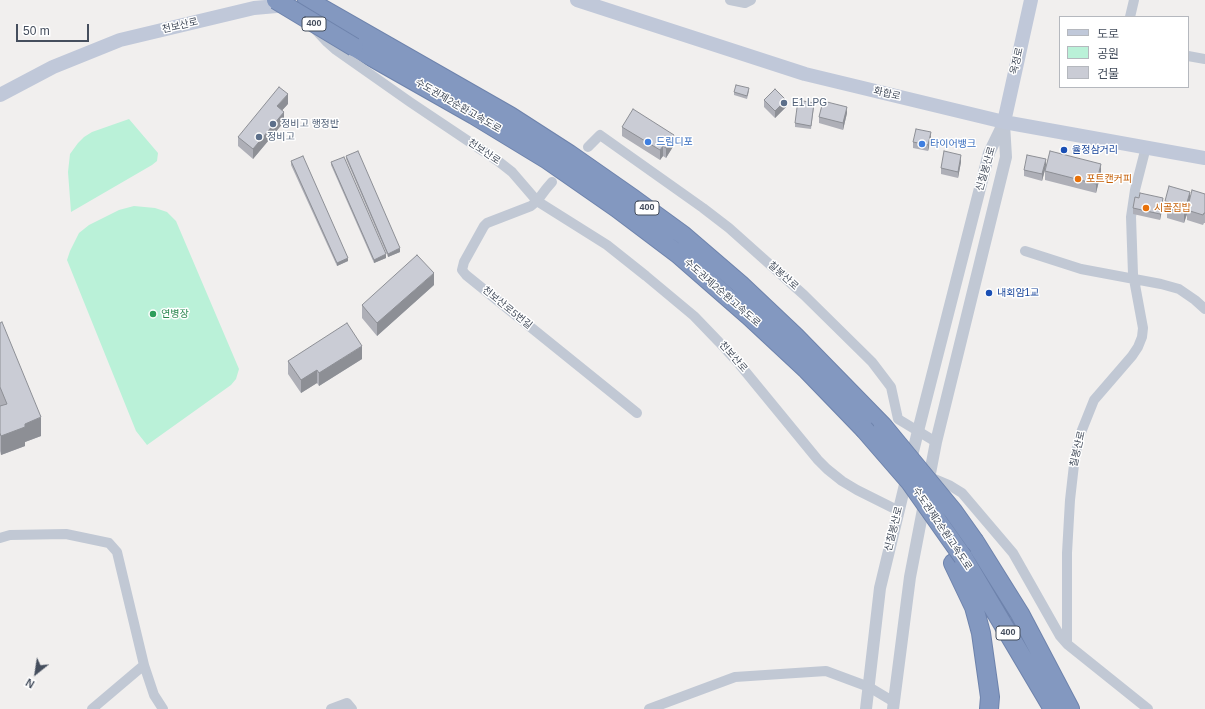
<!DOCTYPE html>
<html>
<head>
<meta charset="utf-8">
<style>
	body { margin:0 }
	#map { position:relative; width:1205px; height:709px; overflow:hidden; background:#f1efee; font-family:Arial,"Noto Sans KR",sans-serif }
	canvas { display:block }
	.legend { position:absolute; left:1059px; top:16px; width:130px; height:72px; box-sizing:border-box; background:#fff; border:1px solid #b5b8be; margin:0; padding:5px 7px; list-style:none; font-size:12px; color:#454e5d }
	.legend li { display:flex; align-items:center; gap:8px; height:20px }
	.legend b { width:20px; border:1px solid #b5b8be }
	.north { position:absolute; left:16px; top:653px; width:40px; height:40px; -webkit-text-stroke:3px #fff; paint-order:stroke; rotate:210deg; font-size:11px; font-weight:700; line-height:16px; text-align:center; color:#454e5d }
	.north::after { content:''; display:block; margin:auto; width:14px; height:18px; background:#454e5d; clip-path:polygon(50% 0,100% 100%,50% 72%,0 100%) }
	.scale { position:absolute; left:16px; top:24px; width:73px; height:18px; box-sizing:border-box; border:2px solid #454e5d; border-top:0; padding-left:5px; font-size:12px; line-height:14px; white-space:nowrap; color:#454e5d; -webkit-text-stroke:3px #fff; paint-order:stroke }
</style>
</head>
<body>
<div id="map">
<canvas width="1205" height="709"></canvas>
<ul class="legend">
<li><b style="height:5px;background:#c0c8d9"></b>도로</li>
<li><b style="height:11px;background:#baf1d8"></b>공원</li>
<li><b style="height:11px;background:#caccd5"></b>건물</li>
</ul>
<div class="north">N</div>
<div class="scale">50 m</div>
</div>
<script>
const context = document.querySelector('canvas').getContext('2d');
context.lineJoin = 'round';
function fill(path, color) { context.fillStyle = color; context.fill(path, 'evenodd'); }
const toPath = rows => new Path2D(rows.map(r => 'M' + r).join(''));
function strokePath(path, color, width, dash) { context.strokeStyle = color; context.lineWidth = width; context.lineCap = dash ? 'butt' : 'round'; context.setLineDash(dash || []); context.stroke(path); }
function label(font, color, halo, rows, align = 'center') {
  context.font = font + ' Arial,"Noto Sans KR",sans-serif'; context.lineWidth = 3; context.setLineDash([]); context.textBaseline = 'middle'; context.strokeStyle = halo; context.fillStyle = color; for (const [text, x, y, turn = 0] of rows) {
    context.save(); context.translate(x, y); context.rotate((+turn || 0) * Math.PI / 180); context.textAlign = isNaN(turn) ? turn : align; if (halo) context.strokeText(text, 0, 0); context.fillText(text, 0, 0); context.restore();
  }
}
fill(toPath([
	[129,119,158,153,157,161,152,165,71,212,68,172,70,154,78,143,84,137,92,132],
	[134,206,155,208,167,212,176,221,239,369,236,379,231,385,147,445,136,431,67,260,70,251,79,233,89,225,119,210]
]), '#baf1d8');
const motorway = toPath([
	[307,0,510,116,569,154,632,198,683,235,740,284,795,336,883,426],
	[354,47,474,115,548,160,617,208,678,254,749,316,807,370,864,429],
	[975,542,1020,614,1070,709],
	[963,557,1053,709],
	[953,563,974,607,981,633,990,697,989,709]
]);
strokePath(motorway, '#6e83ac', 20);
strokePath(toPath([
	[730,0,745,3,751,0],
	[1130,17,1134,0],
	[316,30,327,42,336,50,410,102,498,161,512,172,537,201,607,245,646,276,694,316,719,342,740,365,818,460,827,469,842,481,857,490,899,511],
	[1188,56,1205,59],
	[588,147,600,135,703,208,729,228,804,295,872,362,891,387,898,419,936,442],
	[1146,147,1135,190,1131,217,1133,274,1143,328,1142,337,1138,347,1132,356,1094,400,1080,435,1075,456,1070,500,1067,553,1067,644,1148,709],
	[552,182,546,189,537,201,531,206,487,223,484,226,464,262,462,270,466,275,637,413],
	[1025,251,1081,269,1161,284,1179,289,1195,300,1205,309],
	[930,477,949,485,962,493,1013,553,1060,636,1067,644],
	[0,538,10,535,66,534,109,543,117,552,144,665,92,709],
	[144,665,154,695,163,709],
	[331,709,347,703,352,709],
	[649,709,735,677,826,671,869,687,894,702]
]), '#c1c8d4', 10);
strokePath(toPath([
	[866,709,880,588,918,431,989,153,1004,122],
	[893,709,910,577,936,442,1006,157,1004,124]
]), '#c1c8d4', 12);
strokePath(toPath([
	[577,0,805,74,1004,122,1205,158],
	[0,95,53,67,120,40,254,8,288,5],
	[1004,122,1031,0]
]), '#c0c8d9', 14);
strokePath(motorway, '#8398c0', 18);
const motorwayBridge = toPath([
	[276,0,354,47],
	[883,426,953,511,975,542],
	[864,429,910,482,963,557]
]);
strokePath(motorwayBridge, '#6e83ac', 20, []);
strokePath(motorwayBridge, '#8398c0', 18);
fill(toPath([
	[749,91,747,99,734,95,734,92],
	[764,100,786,107,775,118,764,107],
	[288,104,282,110,284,122,253,159,238,146,238,137],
	[814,106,811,129,795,127,795,123],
	[847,113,843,130,819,123,819,117],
	[622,127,674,145,666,158,663,156,660,160,622,136],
	[931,139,928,151,913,148,913,142],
	[346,156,400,252,388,257,346,159],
	[291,161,348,261,337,266,291,165],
	[331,162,386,258,374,263,331,165],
	[961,162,958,178,941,174,941,168],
	[1046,166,1042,181,1024,176,1024,170],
	[1045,171,1101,173,1096,193,1045,180],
	[1205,194,1205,223,1204,223,1203,225,1187,220,1187,214,1184,223,1167,218,1167,211,1165,211,1165,201,1190,198],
	[1163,205,1160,220,1133,214,1133,208],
	[434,285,377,336,362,318,362,305],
	[0,323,41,436,25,442,25,446,1,455,0,451],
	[362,359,319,386,317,383,301,393,288,374,288,361]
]), '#aeafb7');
fill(toPath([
	[288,94,288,104,277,116,277,106],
	[786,100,786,107,775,118,775,111],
	[847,107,847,113,843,130,843,123],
	[284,112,284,122,253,159,253,149],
	[931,132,931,139,928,151,928,145],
	[674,135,674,145,666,158,666,148],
	[663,146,663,156,660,160,660,150],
	[961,155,961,162,958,178,958,172],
	[1046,159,1046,166,1042,181,1042,174],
	[1101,164,1101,173,1096,193,1096,184],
	[1190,192,1190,201,1187,210,1187,214,1184,223,1184,213],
	[1163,198,1163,205,1160,220,1160,214],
	[400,248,400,252,388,257,388,254],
	[386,254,386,258,374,263,374,260],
	[348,258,348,261,337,266,337,263],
	[434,273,434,285,377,336,377,323],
	[362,346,362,359,319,386,319,373],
	[317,370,317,383,301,393,301,380],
	[41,417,41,436,25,442,25,424],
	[25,427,25,446,1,455,1,436]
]), '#8d8f95');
const building = toPath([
	[736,85,749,88,747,96,734,92,736,85],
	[279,87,288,94,277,106,284,112,253,149,238,137,279,87],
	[775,89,786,100,775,111,764,100,775,89],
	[798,100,814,103,811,126,795,123,798,100],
	[823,101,847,107,843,123,819,117,823,101],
	[633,109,674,135,666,148,663,146,660,150,622,127,633,109],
	[916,129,931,132,928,145,913,142,916,129],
	[358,151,400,248,388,254,346,156,358,151],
	[944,151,961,155,958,172,941,168,944,151],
	[1050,151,1101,164,1096,184,1045,171,1050,151],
	[1027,155,1046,159,1042,174,1024,170,1027,155],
	[303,156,348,258,337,263,291,161,303,156],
	[344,157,386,254,374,260,331,162,344,157],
	[1169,186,1190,192,1184,213,1167,208,1169,202,1165,201,1169,186],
	[1192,190,1205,194,1205,213,1204,213,1203,215,1187,210,1192,190],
	[1140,193,1163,198,1160,214,1133,208,1135,197,1139,198,1140,193],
	[417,255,434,273,377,323,362,305,417,255],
	[2,322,41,417,25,424,25,427,1,436,0,433,0,406,7,404,0,387,0,323,2,322],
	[347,323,362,346,319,373,317,370,301,380,288,361,347,323]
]);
fill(building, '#caccd5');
strokePath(building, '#8d8f95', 1);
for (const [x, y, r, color] of [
	[784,103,4,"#5c6f8a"],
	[273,124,4,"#5c6f8a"],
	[259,137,4,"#5c6f8a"],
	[648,142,4,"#3f7fe0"],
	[922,144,4,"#3f7fe0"],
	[1064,150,4,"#1a4fb4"],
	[1078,179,4,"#e8710a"],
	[1146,208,4,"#e8710a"],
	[989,293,4,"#1a4fb4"],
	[153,314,4,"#2e9e5b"]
]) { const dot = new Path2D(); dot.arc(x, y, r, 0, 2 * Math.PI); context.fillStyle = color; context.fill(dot); strokePath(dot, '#fff', 1.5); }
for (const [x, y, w] of [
	[314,24,24],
	[647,208,24],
	[1008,633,24]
]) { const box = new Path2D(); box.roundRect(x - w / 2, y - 7, w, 14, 3); context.fillStyle = '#fff'; context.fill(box); strokePath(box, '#454e5d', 1); }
label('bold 9px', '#454e5d', null, [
	["400",314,24],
	["400",647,208],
	["400",1008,633]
]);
label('10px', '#454e5d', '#fff', [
	["천보산로",180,26,-13],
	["옥정로",1017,61,-77],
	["화합로",887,94,13],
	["수도권제2순환고속도로",458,106,30],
	["천보산로",484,152,34],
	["신칠봉산로",986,169,-74],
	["칠봉산로",783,276,42],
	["수도권제2순환고속도로",722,293,41],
	["천보산로5번길",507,308,39],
	["천보산로",733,357,49],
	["칠봉산로",1078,449,-77],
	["신칠봉산로",894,529,-76],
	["수도권제2순환고속도로",942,529,56]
]);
label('10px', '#4e5e75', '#fff', [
	["E1 LPG",792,103],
	["정비고 행정반",281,124],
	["정비고",267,137]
], 'left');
label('10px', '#366cbe', '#fff', [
	["드림디포",656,142],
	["타이어뱅크",930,144]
], 'left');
label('10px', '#164399', '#fff', [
	["율정삼거리",1072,150],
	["내회암1교",997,293]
], 'left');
label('10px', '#c56008', '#fff', [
	["포트캔커피",1086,179],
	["시골집밥",1154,208]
], 'left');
label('10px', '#27864d', '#fff', [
	["연병장",161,314]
], 'left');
</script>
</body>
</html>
